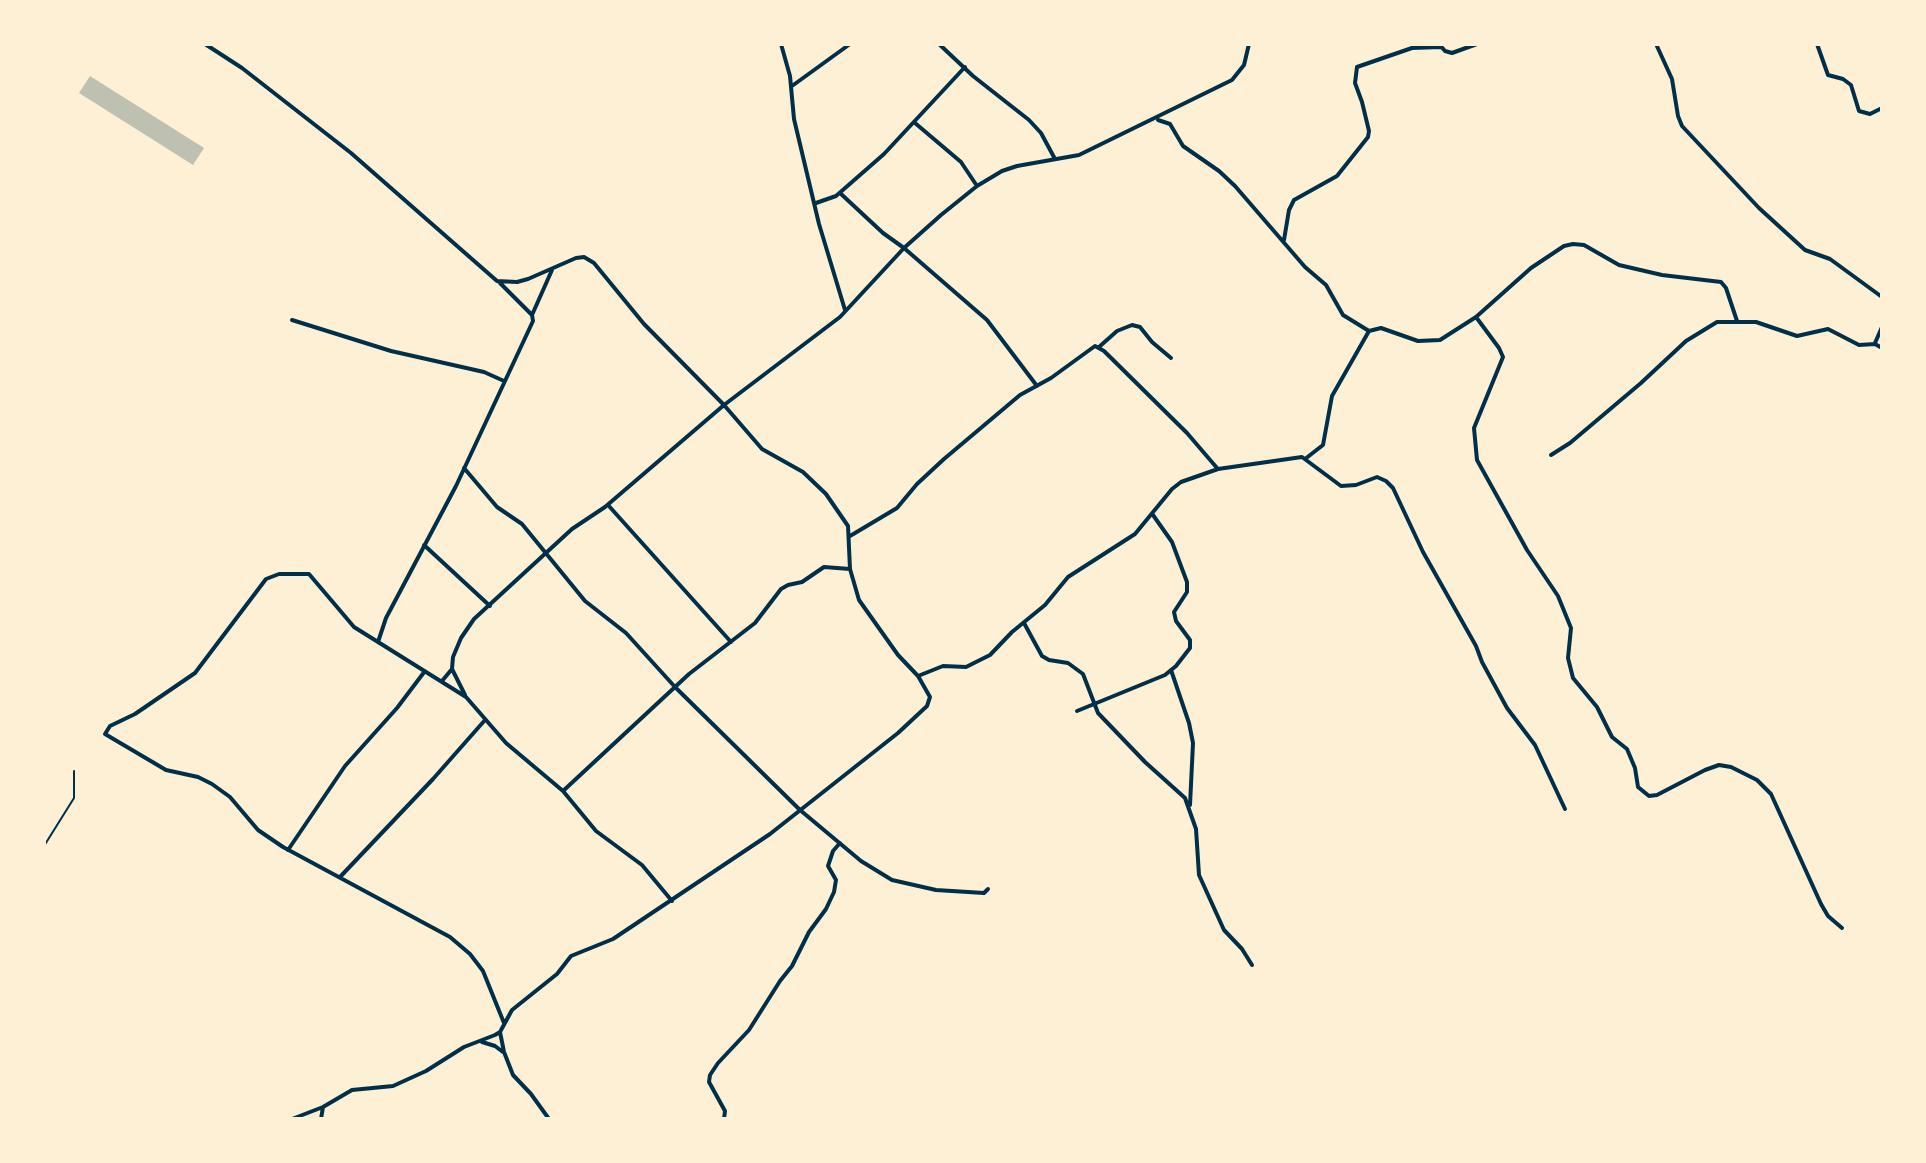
<!DOCTYPE html>
<html>
<head>
<meta charset="utf-8">
<style>
	body { margin:0 }
	#map { position:relative; width:1926px; height:1163px; overflow:hidden; background:#fdf0d5; font-family:Jost,sans-serif }
	canvas { display:block }
	.frame { position:absolute; inset:0; border:46px solid #fdf0d5; pointer-events:none }
</style>
</head>
<body>
<div id="map">
<canvas width="1926" height="1163"></canvas>
<div class="frame"></div>
</div>
<script>
const context = document.querySelector('canvas').getContext('2d');
context.lineJoin = 'round';
function fill(path, color) { context.fillStyle = color; context.fill(path, 'evenodd'); }
const toPath = rows => new Path2D(rows.map(r => 'M' + r).join(''));
function strokePath(path, color, width, dash) { context.strokeStyle = color; context.lineWidth = width; context.lineCap = dash ? 'butt' : 'round'; context.setLineDash(dash || []); context.stroke(path); }
fill(toPath([
	[90,76,204,148,193,165,79,93]
]), '#bec0b2');
strokePath(toPath([
	[44,846,74,798,74,771]
]), '#003049', 2);
strokePath(toPath([
	[205,44,242,68,351,153,497,281,517,282,528,279,576,258,584,257,594,263,644,324,724,405,762,449,803,472,826,494,848,526,850,569,859,600,898,655,918,676,930,697,927,706,898,733,770,834,613,939,571,956,557,974,512,1010,500,1032,495,1035,464,1047,426,1071,393,1086,352,1090,323,1107,292,1119],
	[781,44,790,76,794,119,819,224,845,310],
	[939,44,973,76,1029,120,1041,133,1055,159],
	[1439,44,1445,51,1452,53,1477,44],
	[1656,44,1672,79,1678,116,1682,126,1759,208,1805,250,1830,259,1882,297],
	[1817,44,1828,75,1843,79,1851,85,1859,111,1870,114,1882,108],
	[792,86,850,44],
	[1158,120,1170,124,1183,146,1219,171,1235,186,1305,267,1326,285,1343,315,1369,331],
	[915,123,961,162,977,186],
	[840,193,883,233,904,248,987,320,1037,386],
	[816,203,836,196,884,154,965,67],
	[1284,240,1289,210,1294,200,1337,176,1368,137,1369,131,1362,102,1355,83,1357,67,1412,48,1441,47],
	[532,315,552,270],
	[1476,317,1499,348,1503,357,1474,428,1477,460,1527,550,1558,596,1571,628,1568,658,1573,678,1597,707,1612,737,1627,749,1635,768,1638,787,1649,796,1657,795,1705,770,1719,765,1731,767,1757,780,1771,794,1821,904,1828,916,1842,928],
	[292,320,391,351,484,372,504,381],
	[1875,343,1882,327],
	[1099,347,1117,331,1132,325,1140,327,1152,342,1171,358],
	[1551,455,1570,443,1641,383,1686,341,1717,322,1756,322,1797,336,1828,329,1859,345,1875,344,1882,348],
	[1305,459,1323,445,1332,396,1369,331,1381,328,1418,341,1440,340,1476,317,1531,268,1564,246,1573,244,1584,245,1619,265,1662,275,1721,282,1726,288,1737,321],
	[464,468,497,507,522,524,585,601,626,633,675,687,800,810,861,861,892,880,936,890,984,893,988,889],
	[608,505,731,642],
	[850,536,897,508,917,484,944,459,1020,395,1051,378,1095,346,1104,351,1187,433,1217,468],
	[424,545,490,606],
	[1024,623,1042,656,1049,660,1068,663,1083,674,1098,713,1145,762,1185,798,1196,829,1199,875,1224,930,1242,949,1252,965],
	[378,642,386,618,456,486,533,321,532,315,499,282],
	[1171,670,1189,723,1193,743,1190,805],
	[918,676,943,666,966,667,990,655,1012,632,1045,605,1068,577,1135,534,1172,489,1181,482,1218,469,1302,457,1341,486,1356,485,1377,477,1386,481,1393,488,1423,552,1476,646,1482,662,1507,708,1535,745,1565,809],
	[442,681,452,669],
	[465,695,452,669,453,657,461,638,474,619,572,529,605,507,724,405,840,317,904,248,941,215,977,186,1002,171,1017,166,1079,155,1232,80,1244,65,1249,44],
	[1077,711,1165,675,1176,666,1190,648,1190,640,1176,621,1174,612,1187,592,1187,582,1172,542,1153,515],
	[563,791,689,674,755,623,781,589,788,585,802,582,824,567,850,569],
	[288,850,345,766,397,708,425,671],
	[340,877,433,779,485,720],
	[504,1023,483,971,470,954,450,937,283,847,258,830,230,797,212,784,198,777,166,770,105,734,110,726,135,714,195,673,266,579,279,574,309,574,354,627,466,697,506,743,563,791,596,831,642,865,672,901],
	[500,1032,504,1052,513,1075,531,1094,549,1119],
	[482,1042,495,1046,503,1052],
	[321,1119,323,1107],
	[724,1119,725,1111,709,1082,710,1075,718,1063,749,1030,780,981,792,966,809,932,826,909,834,892,836,880,828,866,833,851,840,843]
]), '#003049', 4);
</script>
</body>
</html>
